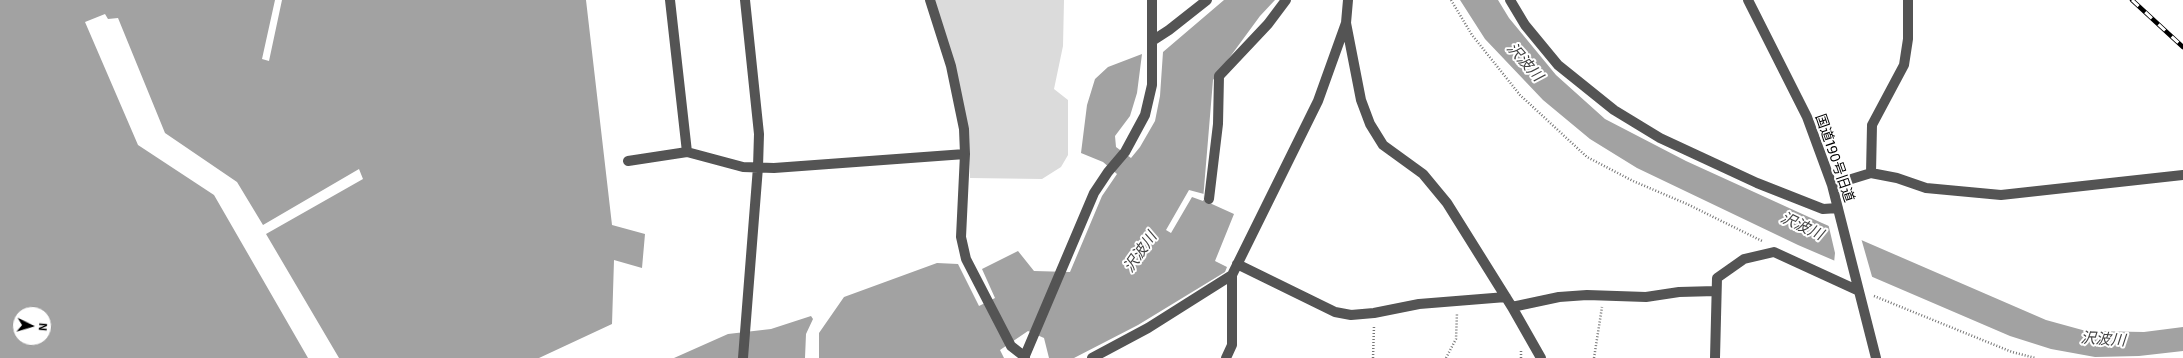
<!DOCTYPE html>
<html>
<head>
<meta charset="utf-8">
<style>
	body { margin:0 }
	#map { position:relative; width:2183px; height:358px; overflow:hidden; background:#fff; font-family:"Exo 2",sans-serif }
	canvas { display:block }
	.north { position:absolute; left:12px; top:306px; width:40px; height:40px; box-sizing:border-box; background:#fff; border:1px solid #999; border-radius:50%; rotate:95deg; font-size:11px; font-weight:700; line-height:16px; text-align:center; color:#000 }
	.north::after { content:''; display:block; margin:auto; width:14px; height:18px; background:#000; clip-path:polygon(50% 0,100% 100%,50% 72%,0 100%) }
</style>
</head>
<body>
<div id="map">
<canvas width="2183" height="358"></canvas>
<div class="north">N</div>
</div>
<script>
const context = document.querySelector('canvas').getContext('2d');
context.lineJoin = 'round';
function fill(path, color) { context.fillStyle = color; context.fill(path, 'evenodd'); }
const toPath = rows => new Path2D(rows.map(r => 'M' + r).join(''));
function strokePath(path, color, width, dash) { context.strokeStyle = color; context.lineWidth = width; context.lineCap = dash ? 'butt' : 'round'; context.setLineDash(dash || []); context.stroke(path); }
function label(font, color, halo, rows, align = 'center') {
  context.font = font + ' "Exo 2","Noto Sans JP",sans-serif'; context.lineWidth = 4; context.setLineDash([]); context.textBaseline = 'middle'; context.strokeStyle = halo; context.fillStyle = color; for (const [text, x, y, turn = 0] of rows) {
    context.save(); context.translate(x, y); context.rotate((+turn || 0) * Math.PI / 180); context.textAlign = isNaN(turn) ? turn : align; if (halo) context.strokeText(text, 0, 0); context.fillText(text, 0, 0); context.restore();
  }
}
fill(toPath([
	[934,0,1064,0,1063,46,1054,89,1068,100,1068,155,1061,167,1042,179,970,178,969,130,951,57]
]), '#dbdbdb');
fill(toPath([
	[0,0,586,0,612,225,645,234,642,268,614,260,612,324,539,358,0,358],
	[20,314,44,314,44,338,20,338],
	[1224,0,1275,0,1260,16,1213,80,1203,200,1234,214,1215,261,1227,267,1225,272,1138,325,1074,358,1049,358,1044,338,1028,331,1000,350,1004,358,819,358,819,333,844,297,937,263,958,264,979,306,995,298,982,269,1018,251,1034,271,1070,272,1102,196,1117,174,1103,162,1081,153,1087,105,1095,79,1108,67,1142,54,1137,93,1130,116,1115,136,1116,147,1131,158,1140,147,1155,121,1160,96,1163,52],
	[1460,0,1498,0,1509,18,1556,75,1605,119,1686,161,1822,223,2046,320,2086,331,2144,332,2183,327,2183,351,2139,356,2095,357,2051,349,2010,336,1798,245,1637,168,1590,139,1543,100,1485,39],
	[811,316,813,319,806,334,805,358,674,358,728,334,771,329]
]), '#a2a2a2');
fill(toPath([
	[275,0,282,0,269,61,262,59],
	[105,14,108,19,118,18,165,133,237,182,263,225,359,169,363,179,266,234,339,358,308,358,214,195,138,145,85,22],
	[1189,190,1204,194,1203,201,1192,197,1171,233,1166,230],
	[1828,223,1861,238,1873,280,1834,263,1835,253]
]), '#fff');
strokePath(toPath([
	[1451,0,1472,35,1520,95,1587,157,1633,181,1687,204,1762,241],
	[1874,296,2012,352,2035,358],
	[1373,358,1374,326],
	[1446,358,1456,339,1457,313],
	[1521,358,1521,351],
	[1594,358,1602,307]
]), '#767676', 2.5, [1, 2]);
strokePath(toPath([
	[670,0,687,152],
	[930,0,951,66,964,129,965,154,961,237,966,259,1011,346,1025,357],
	[1348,0,1346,23,1361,100,1370,124,1383,145,1423,174,1447,203,1512,307,1541,358],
	[1510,0,1525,25,1558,65,1614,110,1660,138,1757,183,1823,209,1838,208],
	[1748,0,1807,117,1832,185,1876,358],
	[1152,41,1169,30,1207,0],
	[628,161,687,152,743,167,774,168,965,154],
	[1871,173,1872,125,1904,65,1908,39,1908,0],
	[1832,185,1871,173,1897,178,1926,188,2001,195,2183,175],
	[1209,199,1218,124,1219,76,1268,24,1286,0],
	[1237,264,1335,312,1351,315,1374,313,1419,304,1506,297],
	[1512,307,1559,297,1587,295,1646,297,1679,292,1716,291],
	[743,358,758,167,759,134,745,0],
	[1024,358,1094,193,1108,172,1125,152,1145,115,1152,85,1152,0],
	[1092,358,1148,328,1232,275],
	[1226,358,1232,345,1232,275,1318,101,1346,23],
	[1715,358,1717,278,1744,259,1774,252,1859,291]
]), '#545454', 10);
const rail = toPath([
	[2132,0,2183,47]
]);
strokePath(rail, '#000', 4.5);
strokePath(rail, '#fff', 3, [9]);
label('14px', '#000', '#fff', [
	["国道190号旧道",1835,158,71]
]);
label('italic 15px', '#434343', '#fff', [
	["沢波川",1525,62,48],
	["沢波川",1802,226,25],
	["沢波川",1140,252,-55],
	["沢波川",2103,339,4]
]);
</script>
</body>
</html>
